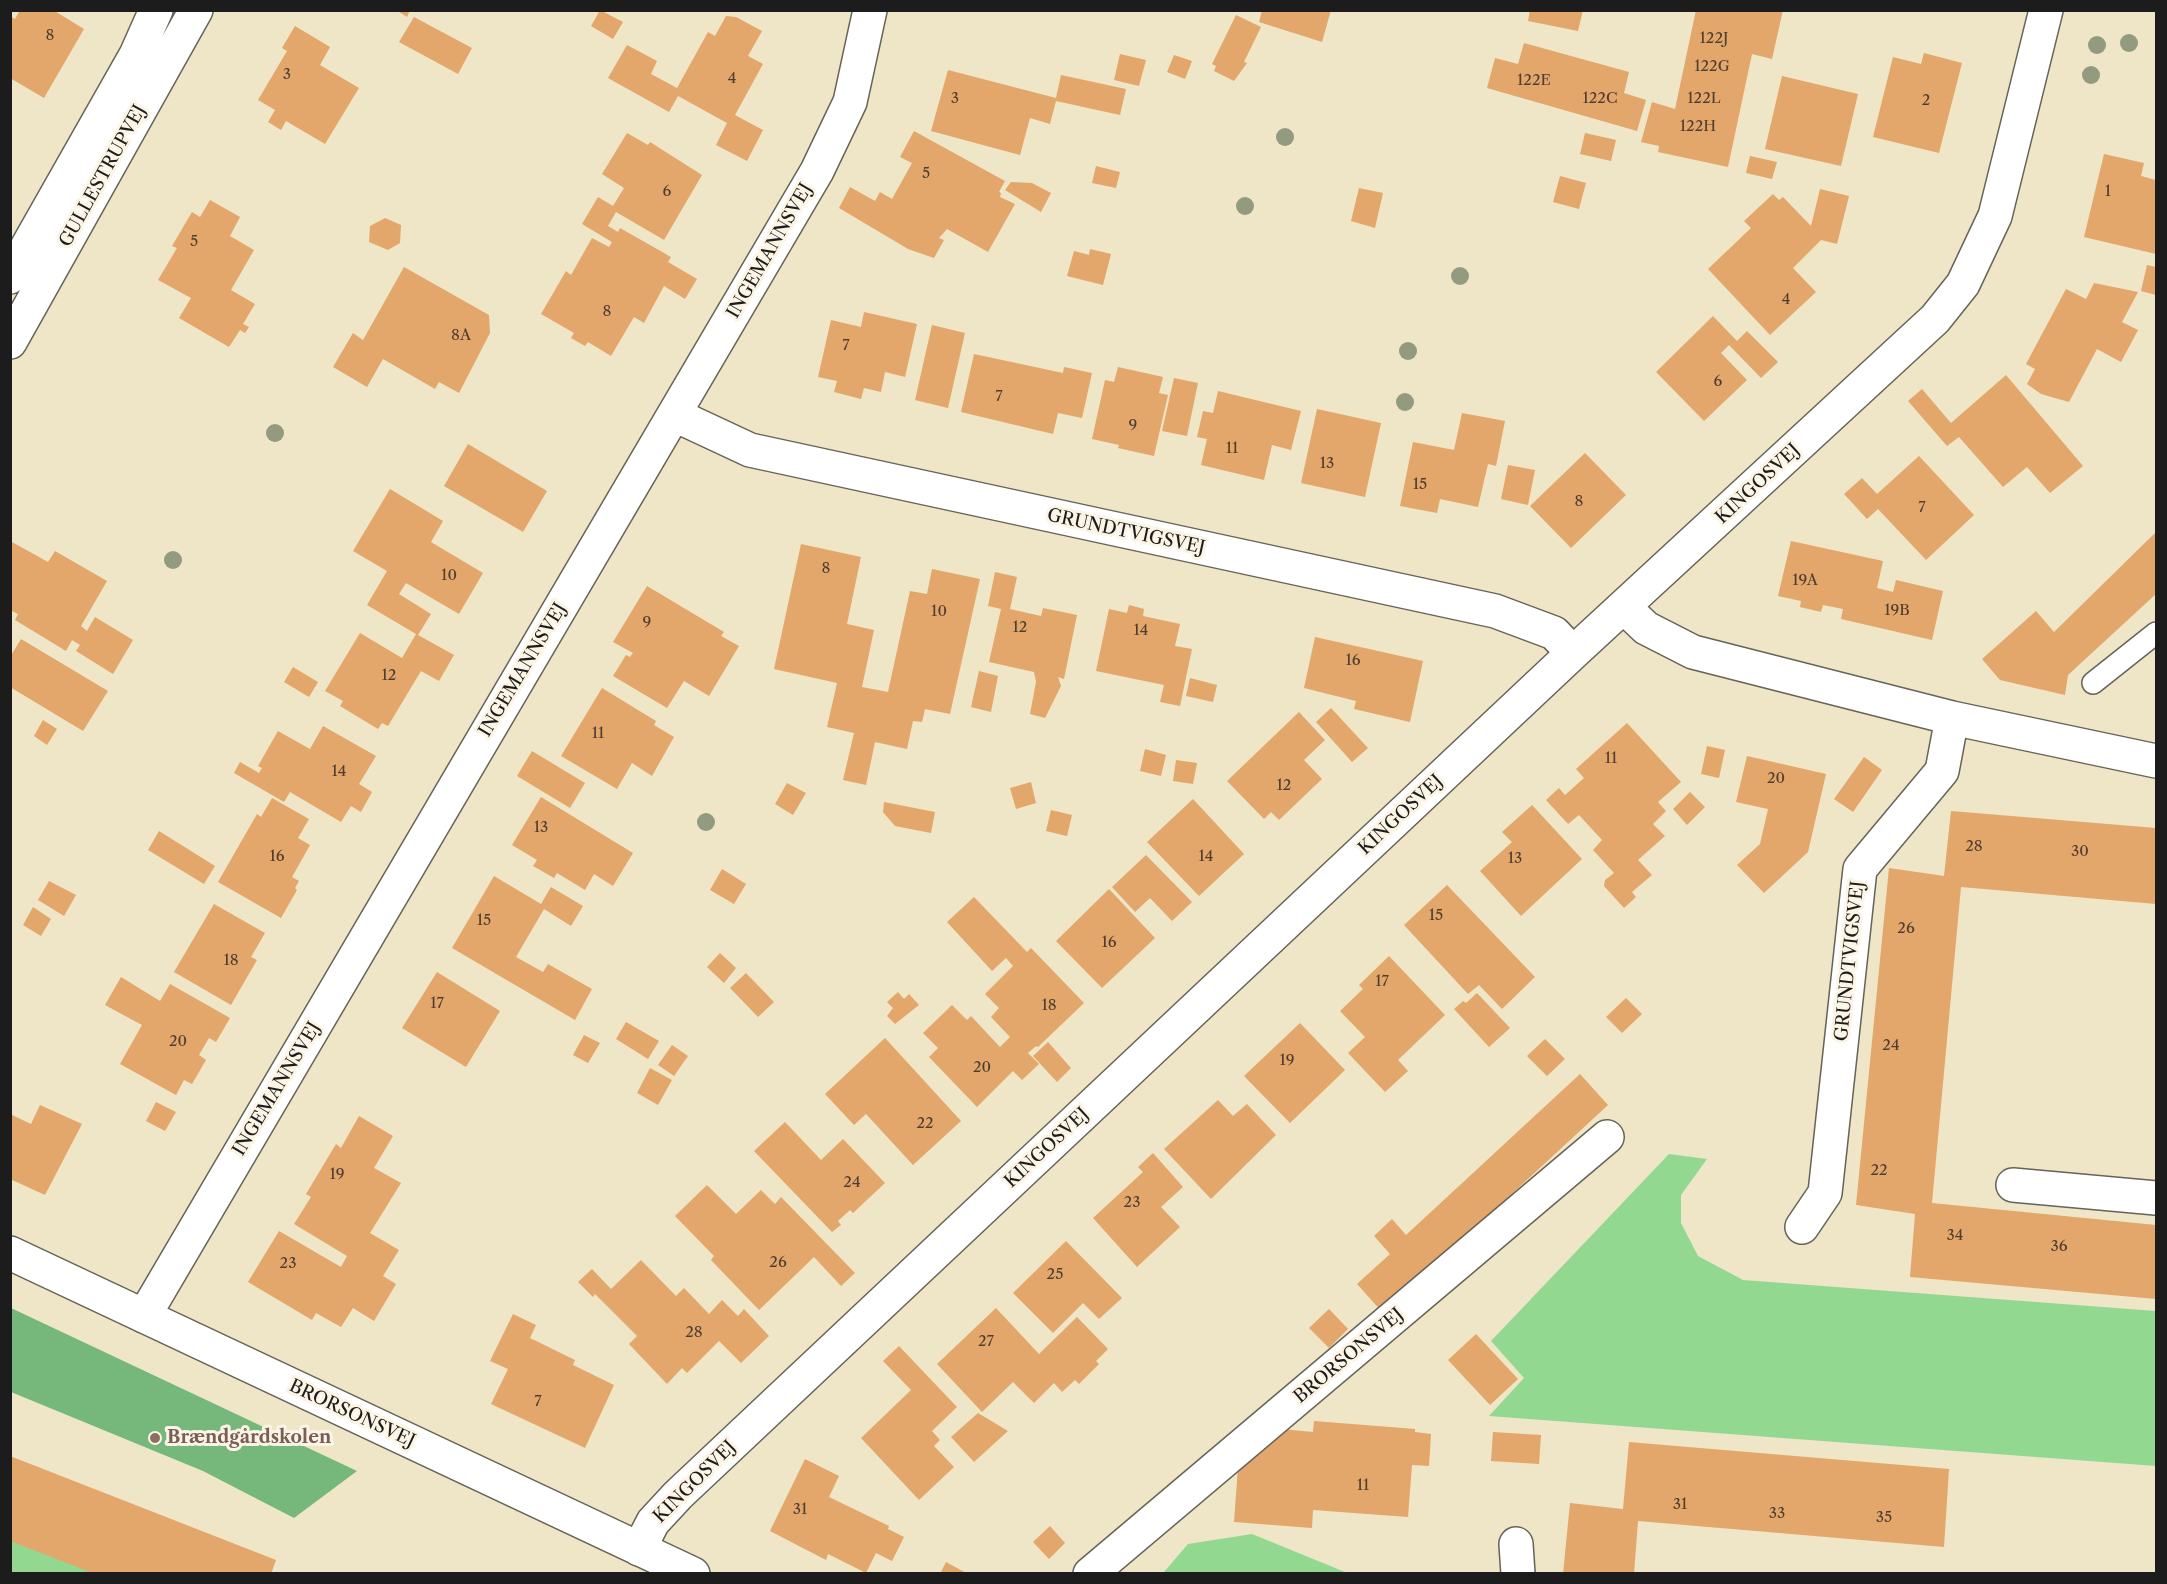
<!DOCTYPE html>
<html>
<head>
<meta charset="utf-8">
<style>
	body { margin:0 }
	#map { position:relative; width:2167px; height:1584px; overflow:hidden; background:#eee6c7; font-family:"Libre Caslon Text",serif }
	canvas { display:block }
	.frame { position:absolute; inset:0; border:12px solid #1c1c1c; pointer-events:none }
</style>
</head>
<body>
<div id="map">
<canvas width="2167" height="1584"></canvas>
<div class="frame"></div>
</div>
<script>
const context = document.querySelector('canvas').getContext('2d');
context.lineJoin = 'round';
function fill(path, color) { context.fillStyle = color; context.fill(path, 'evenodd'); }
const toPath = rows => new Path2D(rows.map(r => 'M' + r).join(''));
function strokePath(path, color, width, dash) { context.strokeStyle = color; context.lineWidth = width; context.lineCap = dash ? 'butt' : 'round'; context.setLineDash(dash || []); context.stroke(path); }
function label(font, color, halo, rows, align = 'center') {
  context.font = font + ' "Libre Caslon Text",serif'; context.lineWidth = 6; context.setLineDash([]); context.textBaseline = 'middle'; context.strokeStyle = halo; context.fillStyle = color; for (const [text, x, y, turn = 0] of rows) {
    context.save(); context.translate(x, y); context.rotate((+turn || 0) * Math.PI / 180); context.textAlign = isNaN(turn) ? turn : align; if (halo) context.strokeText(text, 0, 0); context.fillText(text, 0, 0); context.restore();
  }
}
fill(toPath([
	[1669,1154,1707,1159,1681,1195,1681,1223,1698,1256,1743,1280,2156,1311,2156,1466,1489,1416,1524,1378,1491,1341],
	[1252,1534,1345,1572,1163,1573,1188,1544],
	[11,1541,95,1573,11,1573]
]), '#93d891');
fill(toPath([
	[11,1308,357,1471,294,1518,203,1471,11,1392]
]), '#76b87b');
fill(toPath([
	[20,10,53,10,84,29,44,98,10,78,10,16,15,19],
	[396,10,410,10,407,17],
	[600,10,623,22,613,39,591,26],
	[1262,10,1331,10,1322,42,1259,22],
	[1530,10,1583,10,1578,31,1528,21],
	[1696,10,1783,10,1772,59,1752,54,1728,167,1658,152,1659,146,1641,142,1652,102,1675,109],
	[1236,15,1261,27,1244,62,1247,63,1234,81,1214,71,1216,66,1212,64],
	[726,16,736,17,762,31,748,56,763,64,735,115,763,130,747,161,716,145,727,123,678,96,669,112,608,78,627,45,657,61,651,74,677,88,708,32,715,36],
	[414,17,472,48,458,74,399,42],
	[295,26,330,47,320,65,359,88,325,144,286,121,281,130,268,122,275,110,258,100,287,51,282,48],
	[1524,43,1629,72,1624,93,1646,100,1637,131,1487,88,1495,58,1518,64],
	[1924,53,1962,63,1939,153,1873,137,1893,57,1921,64],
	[1120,54,1146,60,1139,86,1114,80],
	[1174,55,1192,61,1185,79,1167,72],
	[948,70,1056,98,1061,75,1126,89,1120,115,1056,101,1050,124,1030,118,1020,155,931,131],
	[1782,76,1858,94,1841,166,1765,149],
	[914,131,1005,181,999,192,1001,193,1000,197,1015,204,988,252,947,229,939,238,944,240,934,258,908,249,839,208,850,187,875,201,880,192,892,199,912,163,900,157],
	[627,133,648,145,650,142,702,175,664,240,616,212,608,226,618,232,620,228,671,257,668,262,697,279,685,299,664,286,644,323,634,317,611,356,588,342,585,346,571,338,574,333,541,314,566,271,571,275,592,238,609,247,612,242,582,224,598,197,613,206,624,188,602,174],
	[1585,133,1616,140,1611,161,1580,154],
	[2104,154,2144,163,2141,176,2156,180,2156,254,2084,237],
	[1750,156,1777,162,1772,179,1746,173],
	[1096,166,1120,172,1116,188,1092,183],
	[1560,176,1586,183,1579,209,1553,202],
	[1011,182,1032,183,1051,193,1041,212,1005,190],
	[1359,188,1383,193,1375,228,1351,221],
	[1820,189,1849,196,1837,244,1821,240,1793,268,1816,292,1770,335,1708,269,1751,228,1744,221,1773,194,1779,200,1783,197,1811,226],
	[210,200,240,217,230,236,254,250,231,290,255,304,243,324,249,327,245,333,240,330,229,347,179,318,191,298,158,280,177,248,172,246,192,212,200,217],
	[385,218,401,225,400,243,388,250,369,242,370,226],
	[1090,249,1111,254,1103,285,1067,276,1074,251,1089,255],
	[2147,265,2156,267,2156,295,2141,291],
	[404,267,489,315,490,333,459,393,439,382,435,389,383,359,367,387,333,367,353,333,363,340],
	[2094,283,2138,292,2122,322,2138,330,2121,362,2097,349,2069,402,2041,394,2027,384,2035,369,2026,364,2066,289,2086,299],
	[864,312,917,324,905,377,885,372,881,392,864,388,861,399,834,392,837,381,818,377,831,320,861,327],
	[1713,316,1737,341,1747,331,1778,362,1761,378,1729,345,1721,353,1747,380,1704,421,1656,372],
	[932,325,965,333,948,408,915,400],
	[974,354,1063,373,1064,367,1092,373,1082,418,1058,413,1053,434,961,412],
	[1118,367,1163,377,1159,393,1168,395,1154,456,1118,448,1119,445,1092,439,1105,380,1114,382],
	[2006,375,2083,466,2050,493,2027,467,2003,487,1959,437,1947,446,1908,401,1922,389,1951,423],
	[1174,378,1198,383,1187,436,1162,431],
	[1218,391,1301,411,1291,450,1272,445,1264,480,1201,465,1207,439,1197,437,1203,411,1213,413],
	[1317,409,1381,423,1365,497,1301,483],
	[1462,413,1505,421,1496,466,1488,464,1478,507,1440,499,1437,513,1400,506,1413,442,1454,450],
	[468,444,547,491,523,532,444,486],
	[1585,453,1626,495,1571,548,1530,506],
	[1919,456,1974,515,1926,560,1878,509,1867,519,1844,494,1862,478,1877,494],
	[1508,465,1535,470,1528,505,1501,499],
	[390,489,443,521,431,542,483,573,459,614,406,583,399,594,431,614,418,635,454,655,439,681,421,671,388,726,382,723,378,729,340,706,343,701,325,691,360,633,402,658,416,634,367,605,387,571,353,551],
	[2156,532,2156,594,2068,675,2065,695,2000,680,1982,659,2036,611,2054,632],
	[10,541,48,562,55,551,107,581,81,626,87,631,95,617,133,640,113,674,76,651,80,645,72,640,66,651,15,620,18,614,10,610],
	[1791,541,1883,561,1877,588,1893,592,1896,580,1943,591,1932,640,1841,619,1843,609,1823,605,1821,612,1800,607,1801,601,1778,596],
	[801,544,861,557,847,624,874,630,862,687,888,692,910,591,927,594,932,569,980,579,950,714,925,709,922,722,913,721,907,749,875,742,866,785,843,780,854,733,827,727,837,683,774,669],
	[995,572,1017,577,1010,609,1041,616,1043,608,1077,615,1064,679,1058,677,1061,686,1045,718,1030,714,1036,682,1034,672,989,662,1001,609,988,606],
	[647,586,724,632,721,636,739,646,709,696,684,681,667,708,613,676,626,655,630,657,633,653,613,642],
	[1129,605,1144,609,1143,616,1180,624,1175,646,1192,649,1180,706,1160,702,1164,685,1096,671,1109,609,1127,613],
	[1315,637,1423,661,1410,722,1354,709,1356,701,1304,688],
	[21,639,108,691,83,731,10,687,10,657],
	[293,667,318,682,309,697,284,682],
	[979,671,998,676,991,712,971,707],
	[1190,678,1217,685,1213,702,1186,696],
	[602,688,656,721,654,725,674,737,652,776,632,763,617,789,561,756],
	[1331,708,1368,748,1352,762,1316,722],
	[1299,712,1325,740,1304,760,1322,779,1279,820,1271,812,1264,819,1227,781],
	[43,720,57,729,47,745,34,736],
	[1627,723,1681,782,1658,802,1666,811,1653,824,1665,836,1638,860,1652,875,1632,892,1636,897,1624,908,1604,886,1605,880,1614,873,1593,850,1602,840,1579,815,1568,824,1546,800,1559,788,1565,795,1584,778,1576,769],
	[323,726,376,756,359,784,372,792,361,812,351,806,341,822,290,792,284,802,234,773,240,762,259,773,262,768,258,766,278,731,310,749],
	[1707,746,1725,750,1719,778,1701,774],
	[1145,749,1166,755,1161,776,1140,771],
	[532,751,585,783,570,808,517,776],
	[1747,756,1826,774,1808,852,1764,893,1737,865,1760,844,1768,809,1736,802],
	[1864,757,1882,770,1853,812,1834,799],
	[1176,760,1197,763,1193,784,1173,781],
	[1031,782,1036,803,1016,809,1010,788],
	[787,783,806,793,793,815,775,804],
	[1690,792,1705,807,1687,825,1673,809],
	[541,797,633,853,613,886,594,874,585,890,557,873,554,878,533,866,537,860,512,845],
	[272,798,309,819,298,838,310,845,292,877,299,881,295,888,297,890,281,918,218,882,257,814,261,817],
	[1193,799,1244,854,1199,896,1147,842],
	[884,802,935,812,931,833,895,826,883,812],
	[1532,805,1582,859,1521,916,1480,871,1512,842,1502,832],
	[1051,810,1072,815,1067,836,1046,831],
	[1951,811,2156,828,2156,904,1961,887,1932,1203,2156,1225,2156,1299,1910,1277,1915,1214,1856,1205,1889,868,1944,876],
	[159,831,215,866,204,884,148,850],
	[1146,855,1192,902,1172,921,1150,898,1135,912,1112,887],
	[722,869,746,884,734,904,710,890],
	[494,876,541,904,551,887,583,906,571,926,544,909,516,957,543,972,548,964,592,989,575,1020,452,948],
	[49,881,76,895,64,916,38,900],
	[1447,885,1535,977,1502,1009,1479,985,1468,994,1404,925],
	[1109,889,1155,938,1102,988,1056,941],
	[974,897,1027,952,1031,948,1084,1003,1038,1047,1036,1046,1028,1053,1039,1064,1022,1080,1013,1071,977,1107,929,1057,938,1048,923,1033,952,1005,967,1020,971,1016,1000,1047,1010,1037,991,1017,999,1008,985,994,1013,966,1006,958,992,971,947,922],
	[214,904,265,933,251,957,257,960,231,1005,174,972],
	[33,907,51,919,41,936,23,925],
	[720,953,736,968,724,983,707,967],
	[1389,956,1445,1015,1398,1060,1408,1071,1385,1092,1348,1053,1365,1037,1340,1011,1363,989,1359,985],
	[437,972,500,1011,466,1067,402,1028],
	[746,973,774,1002,758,1017,730,988],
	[121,977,160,1001,170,984,230,1018,216,1042,209,1038,199,1055,206,1060,192,1084,184,1080,176,1095,120,1064,142,1025,105,1005],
	[898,992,904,999,909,994,919,1005,895,1024,887,1016,893,1008,887,1002],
	[1477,993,1510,1028,1489,1047,1454,1009,1463,1001,1466,1003],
	[1626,998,1642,1014,1622,1033,1606,1017],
	[626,1022,659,1041,648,1059,616,1039],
	[1300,1023,1345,1070,1290,1123,1244,1076],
	[584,1035,600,1043,588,1063,573,1055],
	[885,1038,961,1121,913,1165,866,1114,854,1125,825,1094],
	[1545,1039,1565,1059,1547,1076,1527,1056],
	[1048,1042,1071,1068,1057,1082,1033,1056],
	[672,1045,688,1056,674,1076,658,1065],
	[650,1068,672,1080,658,1105,637,1093],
	[1580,1074,1608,1105,1383,1313,1357,1284,1390,1254,1374,1236,1392,1219,1406,1235],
	[1218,1100,1233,1116,1247,1104,1276,1135,1211,1199,1164,1149],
	[156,1102,176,1112,165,1131,146,1121],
	[40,1105,82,1124,45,1195,10,1179,10,1114,31,1124],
	[359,1116,393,1136,374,1168,401,1183,370,1233,399,1250,383,1276,396,1284,374,1321,353,1308,341,1327,316,1313,312,1320,248,1282,279,1231,341,1267,347,1256,294,1224,311,1197,306,1194,336,1144,341,1148],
	[785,1122,821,1160,843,1139,885,1183,853,1213,850,1210,838,1221,841,1225,832,1232,754,1151],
	[1153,1153,1183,1187,1161,1207,1180,1227,1137,1267,1093,1218,1143,1172,1138,1167],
	[707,1185,736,1214,761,1190,775,1204,781,1197,855,1273,841,1286,814,1257,759,1310,711,1260,714,1256,675,1216],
	[1066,1241,1122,1298,1099,1319,1083,1303,1053,1333,1013,1293],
	[641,1260,676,1296,684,1288,709,1314,722,1300,738,1316,744,1309,769,1336,741,1363,719,1341,687,1373,682,1368,667,1384,629,1344,637,1336,595,1294,593,1297,578,1282,592,1269,611,1289],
	[996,1308,1039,1354,1077,1317,1108,1349,1096,1361,1099,1364,1079,1384,1075,1380,1062,1392,1054,1383,1034,1403,1013,1382,982,1412,937,1364],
	[1329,1309,1348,1329,1329,1348,1309,1328],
	[513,1314,536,1325,530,1338,575,1360,573,1365,614,1385,585,1448,491,1404,508,1369,490,1361],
	[1476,1334,1518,1379,1490,1405,1448,1360],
	[899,1346,957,1407,932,1431,940,1440,934,1446,954,1467,919,1500,861,1438,911,1390,883,1361],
	[978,1413,1008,1431,974,1462,951,1437],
	[1314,1421,1415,1429,1415,1432,1431,1434,1429,1466,1412,1465,1408,1517,1313,1510,1312,1528,1234,1522,1238,1467,1281,1429,1313,1432],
	[1493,1432,1541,1435,1539,1464,1491,1461],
	[1629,1442,1949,1469,1944,1547,1638,1521,1634,1574,1563,1574,1570,1503,1623,1509],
	[10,1456,276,1560,271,1574,95,1574,10,1541],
	[805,1459,839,1476,829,1497,889,1526,888,1529,904,1537,892,1561,876,1553,866,1573,828,1554,826,1560,770,1531],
	[1050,1526,1065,1543,1049,1559,1033,1542],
	[946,1562,968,1574,940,1574]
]), '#e3a66b');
const service = toPath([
	[2093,683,2156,633]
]);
const minor = toPath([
	[675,415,750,450,1495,611,1554,633,1573,653],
	[1625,608,1646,628,1693,652,1952,718,2156,761],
	[2013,1185,2156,1198],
	[1802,1227,1825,1193,1860,869,1942,771,1952,718],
	[144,1316,817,171,850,102,870,10],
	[1516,1544,1518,1574],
	[639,1549,653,1522,678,1495,1573,653,1935,319,1963,284,1995,216,2046,10],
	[1090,1574,1607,1137]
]);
const tertiary = toPath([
	[10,277,136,55,156,10],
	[10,342,196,10],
	[10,1253,693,1574]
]);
strokePath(service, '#666358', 24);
strokePath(minor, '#666358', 36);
strokePath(tertiary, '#666358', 36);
strokePath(service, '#fff', 21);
strokePath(minor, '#fff', 33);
strokePath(tertiary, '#fff', 33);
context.fillStyle = '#929b80';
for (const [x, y] of [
	[2129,43],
	[2097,45],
	[2091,75],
	[1285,137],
	[1245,206],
	[1460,276],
	[1408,351],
	[1405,402],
	[275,433],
	[173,560],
	[706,822]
]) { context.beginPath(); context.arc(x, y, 9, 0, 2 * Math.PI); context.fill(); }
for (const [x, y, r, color] of [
	[155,1438,6,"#8d6e63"]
]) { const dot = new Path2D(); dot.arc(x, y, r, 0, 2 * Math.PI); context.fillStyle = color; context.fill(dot); strokePath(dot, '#fcf5e5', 2); }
label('15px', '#4e3e30', null, [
	["8",50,36],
	["122J",1714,39],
	["122G",1712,67],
	["3",287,75],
	["4",732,79],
	["122E",1534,81],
	["3",955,99],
	["122C",1600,99],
	["122L",1704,99],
	["2",1926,101],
	["122H",1698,127],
	["5",926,174],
	["6",667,192],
	["1",2108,192],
	["5",194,242],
	["4",1786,300],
	["8",607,312],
	["8A",461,336],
	["7",846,346],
	["6",1718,382],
	["7",999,397],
	["9",1133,426],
	["11",1232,449],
	["13",1327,464],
	["15",1420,485],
	["8",1579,502],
	["7",1922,508],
	["8",826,569],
	["10",449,576],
	["19A",1805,581],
	["19B",1897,611],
	["10",939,612],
	["9",647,623],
	["12",1020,628],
	["14",1141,631],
	["16",1353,661],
	["12",389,676],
	["11",598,734],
	["11",1611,759],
	["14",339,772],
	["20",1776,779],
	["12",1284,786],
	["13",541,828],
	["28",1974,847],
	["30",2080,852],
	["16",277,857],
	["14",1206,857],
	["13",1515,859],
	["15",1436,916],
	["15",484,921],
	["26",1906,929],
	["16",1109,943],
	["18",231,961],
	["17",1382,982],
	["17",437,1004],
	["18",1049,1006],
	["20",178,1042],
	["24",1891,1046],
	["19",1287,1061],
	["20",982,1068],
	["22",925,1124],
	["22",1879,1171],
	["19",337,1175],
	["24",852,1183],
	["23",1132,1203],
	["34",1955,1236],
	["36",2059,1247],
	["26",778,1263],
	["23",288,1264],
	["25",1055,1275],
	["28",694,1333],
	["27",986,1342],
	["7",538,1402],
	["11",1363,1486],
	["31",1680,1505],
	["31",800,1510],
	["33",1777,1514],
	["35",1884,1518]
]);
label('18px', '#1c1c1c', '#fcf5e5', [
	["GULLESTRUPVEJ",103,176,-61],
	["INGEMANNSVEJ",770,251,-60],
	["KINGOSVEJ",1758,484,-43],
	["GRUNDTVIGSVEJ",1126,532,12],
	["INGEMANNSVEJ",523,670,-59],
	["KINGOSVEJ",1401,815,-43],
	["GRUNDTVIGSVEJ",1850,961,-84],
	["INGEMANNSVEJ",277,1089,-59],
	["KINGOSVEJ",1047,1148,-43],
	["BRORSONSVEJ",1349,1356,-40],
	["BRORSONSVEJ",352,1414,25],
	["KINGOSVEJ",695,1482,-45]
]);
label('bold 18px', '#785e54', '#fcf5e5', [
	["Brændgårdskolen",167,1438]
], 'left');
</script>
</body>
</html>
